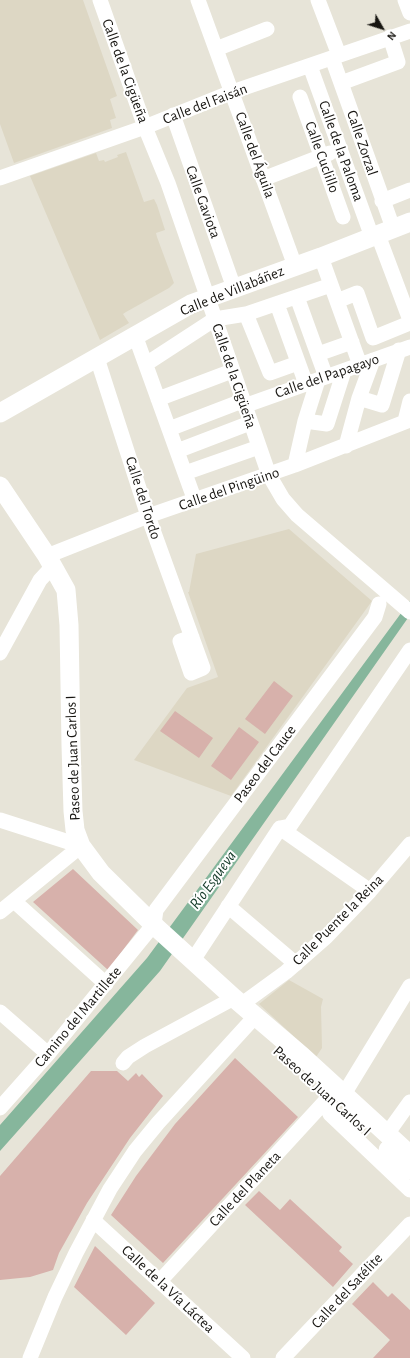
<!DOCTYPE html>
<html>
<head>
<meta charset="utf-8">
<style>
	body { margin:0 }
	#map { position:relative; width:410px; height:1358px; overflow:hidden; background:#e7e4d8; font-family:"Alegreya Sans",sans-serif }
	canvas { display:block }
	.north { position:absolute; left:362px; top:8px; width:40px; height:40px; -webkit-text-stroke:3px #fff; paint-order:stroke; rotate:129deg; font-size:11px; font-weight:700; line-height:16px; text-align:center; color:#171511 }
	.north::after { content:''; display:block; margin:auto; width:14px; height:18px; background:#171511; clip-path:polygon(50% 0,100% 100%,50% 72%,0 100%) }
</style>
</head>
<body>
<div id="map">
<canvas width="410" height="1358"></canvas>
<div class="north">N</div>
</div>
<script>
const context = document.querySelector('canvas').getContext('2d');
context.lineJoin = 'round';
function fill(path, color) { context.fillStyle = color; context.fill(path, 'evenodd'); }
const toPath = rows => new Path2D(rows.map(r => 'M' + r).join(''));
function strokePath(path, color, width, dash) { context.strokeStyle = color; context.lineWidth = width; context.lineCap = dash ? 'butt' : 'round'; context.setLineDash(dash || []); context.stroke(path); }
function label(font, color, halo, rows, align = 'center') {
  context.font = font + ' "Alegreya Sans",sans-serif'; context.lineWidth = 4; context.setLineDash([]); context.textBaseline = 'middle'; context.strokeStyle = halo; context.fillStyle = color; for (const [text, x, y, turn = 0] of rows) {
    context.save(); context.translate(x, y); context.rotate((+turn || 0) * Math.PI / 180); context.textAlign = isNaN(turn) ? turn : align; if (halo) context.strokeText(text, 0, 0); context.fillText(text, 0, 0); context.restore();
  }
}
fill(toPath([
	[0,0,83,0,117,96,110,99,116,118,110,120,112,128,14,163,0,124],
	[126,152,144,202,154,199,157,205,165,230,156,233,157,237,174,283,169,288,126,312,123,314,129,323,100,340,30,176,96,153,99,161,104,160,105,162,118,157,117,155],
	[289,529,372,601,231,796,134,760,187,688,218,677,188,592,189,592,196,554],
	[289,980,323,999,321,1007,322,1048,316,1057,259,1004]
]), '#ddd7c4');
fill(toPath([
	[274,681,293,696,265,734,245,719],
	[175,711,213,738,199,758,160,731],
	[239,727,259,742,231,780,211,766],
	[73,869,138,930,108,970,33,902],
	[235,1058,298,1117,163,1263,111,1215,136,1176,175,1124],
	[91,1071,117,1071,128,1081,136,1073,139,1077,142,1074,163,1096,130,1138,87,1203,59,1253,53,1270,30,1277,0,1280,0,1176],
	[259,1191,280,1210,290,1199,342,1247,339,1251,353,1264,333,1287,245,1205],
	[95,1246,155,1303,126,1335,74,1287],
	[373,1282,388,1297,392,1293,410,1310,410,1358,373,1358,390,1340,352,1304]
]), '#d7b1ab');
fill(toPath([
	[410,601,410,615,160,971,0,1151,0,1125,147,958]
]), '#86b69c');
strokePath(toPath([
	[100,0,145,127,168,183,269,475,283,499,297,515,410,612],
	[198,0,295,266],
	[318,0,339,55],
	[405,0,410,13],
	[216,49,267,29],
	[332,58,393,228],
	[310,66,372,237],
	[341,83,398,62,390,37],
	[300,97,343,217],
	[173,115,234,288],
	[0,178,145,127,232,92,410,31],
	[263,179,330,153],
	[382,201,410,190],
	[378,235,410,320],
	[321,257,360,365],
	[297,297,326,377],
	[337,301,357,293,373,338,410,323],
	[277,304,306,384],
	[135,335,195,501],
	[318,354,352,342],
	[97,358,148,516,203,668,191,673,180,641,192,637],
	[298,363,270,373,246,314,331,285],
	[146,364,215,319,246,314],
	[359,398,382,405,399,350],
	[158,399,232,371],
	[244,406,410,347],
	[305,421,327,424,344,371],
	[405,421,410,401],
	[169,429,242,401],
	[346,446,359,398,373,360],
	[177,451,250,423],
	[295,465,305,421,318,380],
	[185,473,259,447],
	[47,556,148,516,295,465,410,420],
	[0,653,40,580,53,566],
	[0,820,81,846],
	[280,828,370,891],
	[14,901,106,984],
	[228,906,296,964],
	[0,912,81,846],
	[193,960,280,828,290,826,410,650],
	[242,1004,286,972,326,937,370,891,410,844],
	[0,1012,48,1054],
	[123,1063,128,1057,145,1046,234,998],
	[344,1094,410,986],
	[329,1097,328,1109,330,1114,410,1190],
	[0,1108,48,1054,154,924,156,910,375,617,379,604],
	[387,1134,410,1102],
	[93,1220,243,1358],
	[160,1281,329,1097],
	[30,1358,55,1297,76,1253,110,1189,135,1151,158,1123,251,1021],
	[283,1358,410,1224]
]), '#fff', 15);
strokePath(toPath([
	[0,413,191,304,321,257,410,222],
	[0,486,47,556,66,590,69,625,71,745,73,811,75,830,81,846,101,873,157,928,234,998,302,1056,410,1155],
	[388,1150,410,1170]
]), '#fff', 19);
label('15px', '#171511', '#fff', [
	["Calle de la Cigüeña",125,71,70],
	["Calle del Faisán",205,104,-21],
	["Calle Zorzal",362,143,71],
	["Calle de la Paloma",341,151,70],
	["Calle del Águila",255,155,70],
	["Calle Cuclillo",322,157,70],
	["Calle Gaviota",203,202,70],
	["Calle de Villabáñez",232,291,-22],
	["Calle de la Cigüeña",234,376,71],
	["Calle del Papagayo",327,376,-19],
	["Calle del Pingüino",229,489,-19],
	["Calle del Tordo",143,498,72],
	["Paseo de Juan Carlos I",73,758,-92],
	["Paseo del Cauce",265,764,-53],
	["Calle Puente la Reina",338,920,-45],
	["Camino del Martillete",78,1017,-50],
	["Paseo de Juan Carlos I",322,1091,42],
	["Calle del Planeta",245,1189,-47],
	["Calle de la Vía Láctea",168,1289,43],
	["Calle del Satélite",347,1291,-47]
]);
label('italic 16px', '#123927', '#fff', [
	["Río Esgueva",213,880,-54]
]);
</script>
</body>
</html>
